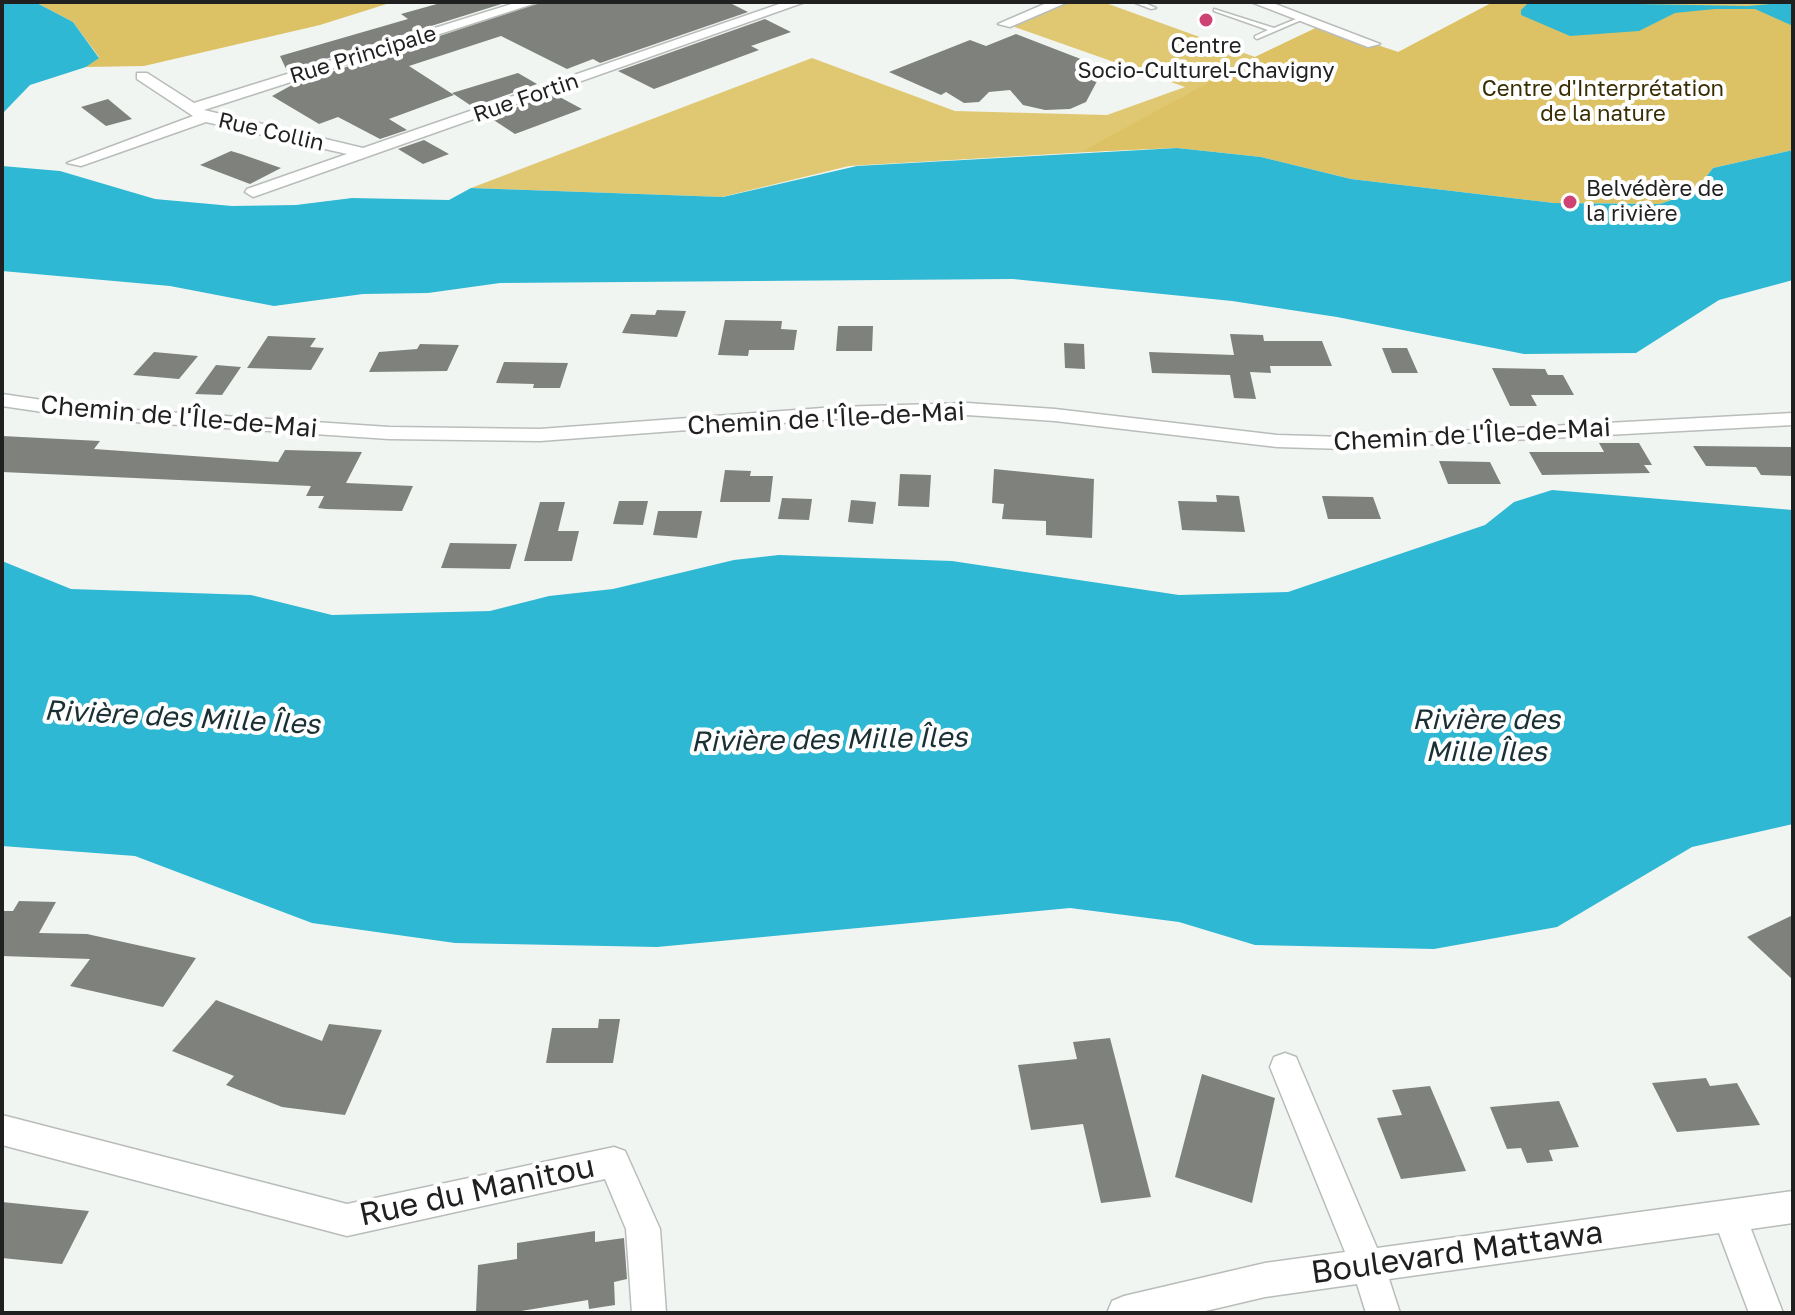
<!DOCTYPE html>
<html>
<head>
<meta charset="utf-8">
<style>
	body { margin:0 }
	#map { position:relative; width:1795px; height:1315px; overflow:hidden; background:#f1f5f2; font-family:"Golos Text",sans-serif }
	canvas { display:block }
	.frame { position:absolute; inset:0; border:4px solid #1f201f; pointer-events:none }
</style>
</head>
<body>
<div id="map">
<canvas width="1795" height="1315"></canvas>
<div class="frame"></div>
</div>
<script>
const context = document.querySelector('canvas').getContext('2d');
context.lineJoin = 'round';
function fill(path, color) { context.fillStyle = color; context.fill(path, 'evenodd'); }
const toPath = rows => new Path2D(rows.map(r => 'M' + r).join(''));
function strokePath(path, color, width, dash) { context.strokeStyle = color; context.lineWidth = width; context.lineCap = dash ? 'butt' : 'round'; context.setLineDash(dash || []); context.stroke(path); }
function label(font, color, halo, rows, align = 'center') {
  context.font = font + ' "Golos Text",sans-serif'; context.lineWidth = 8; context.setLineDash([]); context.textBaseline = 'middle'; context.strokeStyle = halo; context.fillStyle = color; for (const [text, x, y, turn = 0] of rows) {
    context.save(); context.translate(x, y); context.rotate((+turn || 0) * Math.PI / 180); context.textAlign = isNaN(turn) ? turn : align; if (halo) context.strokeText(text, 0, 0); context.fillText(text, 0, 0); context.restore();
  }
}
fill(toPath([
	[1062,2,1103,2,1255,57,1320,26,1398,52,1422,50,1513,2,1793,2,1793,150,1158,148,849,166,722,197,471,188,812,58,955,111,1107,115,1185,87,1006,24]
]), '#e0c873');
fill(toPath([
	[35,2,393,2,320,25,144,66,86,67,99,57,73,22],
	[1493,2,1529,2,1521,10,1639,31,1675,13,1714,9,1755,9,1793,26,1793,150,1713,168,1694,192,1660,204,1554,203,1351,179,1261,157,1177,148,1081,152,1255,57,1320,26,1398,52]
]), '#ddc265');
fill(toPath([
	[2,2,35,2,73,22,99,58,86,67,30,85,2,114],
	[1529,2,1748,6,1793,2,1793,26,1755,9,1715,9,1675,13,1639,31,1570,36,1521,15,1521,10],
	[1177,148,1261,157,1351,179,1554,203,1660,204,1694,192,1713,168,1793,150,1793,280,1719,300,1636,353,1524,354,1337,317,1232,301,1013,279,500,283,428,293,363,294,274,306,170,286,2,271,2,166,60,171,155,199,232,206,296,205,352,198,449,200,471,188,723,197,857,166],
	[1552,490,1793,510,1793,824,1692,847,1557,927,1434,949,1255,945,1179,922,1070,908,657,947,455,943,312,923,135,856,2,846,2,561,71,589,251,595,332,615,490,611,549,596,613,589,734,560,779,555,952,561,1179,595,1288,592,1485,525,1514,502]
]), '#2eb8d3');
fill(toPath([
	[444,2,508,2,287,71,280,56,408,19,401,14],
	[542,2,728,2,748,12,600,63,593,59,567,69,501,36,409,66,454,95,389,119,407,130,380,139,338,117,319,124,272,96,292,85],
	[765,19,791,32,751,46,759,50,654,89,618,71],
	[1016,34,1104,68,1086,102,1070,109,1045,110,1023,105,1010,90,989,92,979,102,964,103,946,92,941,95,889,72,970,40,986,46],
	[518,73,537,84,473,107,452,93],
	[554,94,582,109,515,134,489,117],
	[108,99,132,119,106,126,81,107],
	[424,140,449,154,423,164,398,149],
	[231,151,241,154,281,168,250,184,200,165],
	[657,310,686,311,677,337,622,333,631,314,655,315],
	[725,320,782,321,781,329,797,330,794,350,749,350,748,356,718,355],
	[838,326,873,326,872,351,836,351],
	[1230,334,1263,335,1264,341,1322,341,1332,366,1270,366,1271,373,1250,372,1256,399,1234,398,1230,375,1152,373,1149,352,1234,355],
	[268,336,316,338,310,347,324,348,311,370,247,368],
	[1064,343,1084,344,1085,369,1065,368],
	[420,344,459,345,447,371,369,372,379,352,417,349],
	[1382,348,1407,348,1418,373,1392,373],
	[154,352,198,356,179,379,133,375],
	[504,362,568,363,560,388,533,388,534,384,496,383],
	[216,365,241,367,222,395,195,394],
	[1492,368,1545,369,1548,375,1563,375,1574,395,1531,395,1537,406,1510,406],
	[2,436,100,441,94,449,278,462,285,450,362,452,346,483,413,486,402,511,326,509,318,508,324,496,306,496,311,486,2,472],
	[1599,443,1639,443,1652,465,1644,465,1650,473,1542,475,1529,452,1604,452],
	[1693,446,1793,447,1793,476,1761,475,1756,467,1706,466],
	[1439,461,1490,462,1501,484,1448,484],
	[994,469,1094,479,1092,538,1046,535,1046,521,1002,519,1004,504,992,503],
	[725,470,751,471,750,476,773,476,770,502,720,502],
	[900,474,931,475,929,507,898,506],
	[1216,495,1239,496,1245,532,1182,530,1178,501,1217,502],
	[1322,496,1373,497,1381,519,1328,519],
	[782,498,812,499,809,520,778,519],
	[851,500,876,502,873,524,848,522],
	[619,501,648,501,643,525,613,524],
	[540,502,565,502,558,531,579,531,572,561,524,561],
	[658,511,702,511,697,538,653,535],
	[450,543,517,544,510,569,441,568],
	[19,901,56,902,39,933,87,934,196,958,163,1007,70,986,90,959,2,956,2,911,13,911],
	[1793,915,1793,980,1747,937],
	[216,1000,322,1041,329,1024,382,1030,345,1115,282,1107,226,1085,234,1076,172,1051],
	[599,1019,620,1019,613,1063,546,1063,552,1028,598,1028],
	[1110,1038,1151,1197,1101,1203,1083,1124,1031,1130,1018,1065,1077,1059,1073,1042],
	[1202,1074,1275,1098,1252,1203,1175,1177],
	[1706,1078,1710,1086,1737,1083,1760,1125,1677,1132,1652,1083],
	[1430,1086,1466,1171,1401,1179,1377,1118,1402,1115,1392,1090],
	[1559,1101,1579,1147,1549,1150,1553,1161,1527,1163,1521,1148,1507,1149,1490,1107],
	[2,1202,89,1211,62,1264,2,1258],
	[595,1231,595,1242,624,1238,627,1279,614,1282,615,1305,589,1309,588,1300,509,1313,476,1313,478,1265,517,1259,517,1243]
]), '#7f817d');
const lane = toPath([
	[1133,2,1142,2,1156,8,1151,9,1133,2],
	[1214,9,1274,28,1301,17,1306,18,1257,39,1255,38,1255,36,1268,30,1214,11,1214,9]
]);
const street = toPath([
	[518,2,539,2,204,110,363,148,785,2,805,2,253,197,245,192,247,189,347,154,206,122,81,166,67,163,193,116,137,79,137,73,147,73,194,103,518,2],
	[1049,2,1068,2,1010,27,998,24,1049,2],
	[1251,2,1270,2,1380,44,1368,47,1251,2],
	[2,394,90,407,389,427,540,429,836,407,967,403,1055,409,1277,435,1345,437,1793,413,1793,425,1345,449,1277,447,1055,421,967,415,836,419,540,441,389,439,90,419,2,406,2,394],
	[1285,1053,1296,1057,1377,1248,1793,1191,1793,1223,1751,1229,1783,1313,1749,1313,1719,1233,1389,1279,1400,1313,1366,1313,1357,1284,1265,1297,1197,1313,1107,1313,1112,1301,1124,1296,1265,1263,1345,1252,1270,1067,1274,1057,1285,1053],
	[2,1115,347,1204,614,1147,625,1151,660,1229,666,1313,632,1313,626,1229,605,1179,347,1236,2,1145,2,1115]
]);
strokePath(lane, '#b9bdba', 3);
strokePath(street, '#b9bdba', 3);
fill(lane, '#fff');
fill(street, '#fff');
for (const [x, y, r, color] of [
	[1206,20,8,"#cf4374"],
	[1570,202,8,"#cf4374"]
]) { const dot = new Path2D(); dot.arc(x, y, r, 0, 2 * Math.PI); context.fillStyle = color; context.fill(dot); strokePath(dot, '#fff', 3); }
label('22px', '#1f201f', '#fff', [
	["Centre",1206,46],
	["Socio-Culturel-Chavigny",1206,71],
	["Belvédère de",1586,189,"left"],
	["la rivière",1586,214,"left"]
]);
label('22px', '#1f201f', '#fff', [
	["Rue Principale",363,55,-17],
	["Rue Fortin",526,98,-19],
	["Rue Collin",271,132,13]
]);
label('22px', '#382d03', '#fff', [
	["Centre d'Interprétation",1603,89],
	["de la nature",1603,114]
]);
label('26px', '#1f201f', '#fff', [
	["Chemin de l'Île-de-Mai",179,417,5],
	["Chemin de l'Île-de-Mai",826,419,-3],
	["Chemin de l'Île-de-Mai",1472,435,-3]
]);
label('italic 28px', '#1a3035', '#fff', [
	["Rivière des Mille Îles",182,718,3],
	["Rivière des",1486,720],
	["Mille Îles",1486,752],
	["Rivière des Mille Îles",829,740,-1]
]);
label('32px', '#1f201f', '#fff', [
	["Rue du Manitou",477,1191,-12],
	["Boulevard Mattawa",1457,1253,-8]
]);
</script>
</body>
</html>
